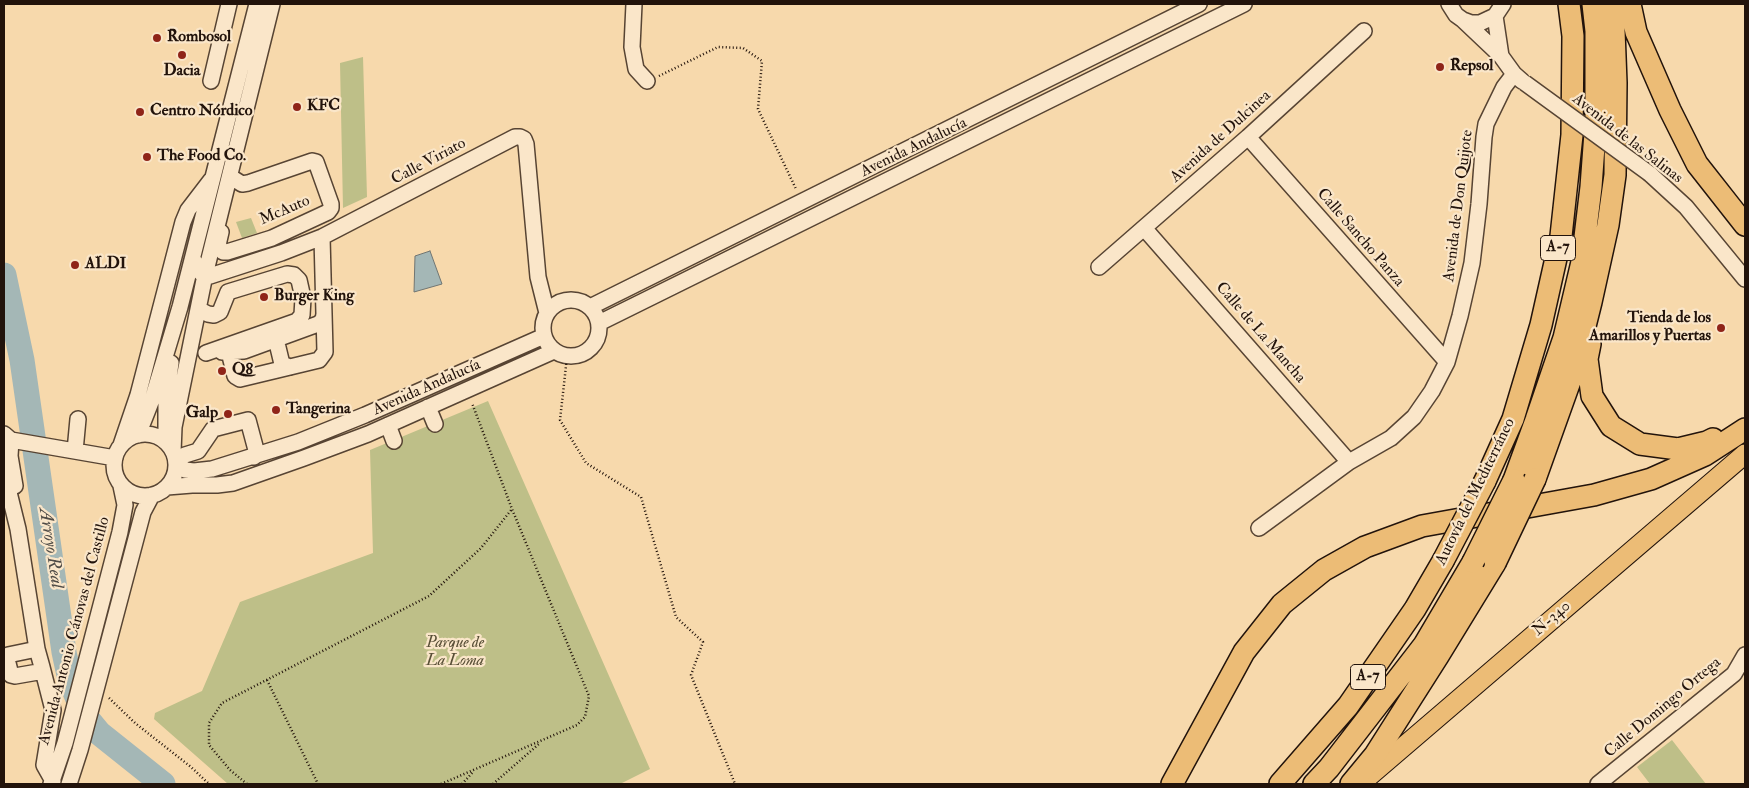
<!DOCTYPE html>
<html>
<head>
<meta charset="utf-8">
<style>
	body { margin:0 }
	#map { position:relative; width:1749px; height:788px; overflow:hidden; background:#f7d9ac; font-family:"IM FELL Double Pica",serif }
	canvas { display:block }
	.frame { position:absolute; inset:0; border:5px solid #22130b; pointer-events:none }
</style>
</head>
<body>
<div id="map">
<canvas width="1749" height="788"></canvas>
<div class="frame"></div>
</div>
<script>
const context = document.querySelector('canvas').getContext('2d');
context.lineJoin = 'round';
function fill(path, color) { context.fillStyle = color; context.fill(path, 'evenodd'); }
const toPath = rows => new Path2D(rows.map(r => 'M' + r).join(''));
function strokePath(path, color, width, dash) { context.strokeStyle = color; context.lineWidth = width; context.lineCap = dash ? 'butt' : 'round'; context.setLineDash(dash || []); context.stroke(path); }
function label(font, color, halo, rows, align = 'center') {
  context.font = font + ' "IM FELL Double Pica",serif'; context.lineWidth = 4.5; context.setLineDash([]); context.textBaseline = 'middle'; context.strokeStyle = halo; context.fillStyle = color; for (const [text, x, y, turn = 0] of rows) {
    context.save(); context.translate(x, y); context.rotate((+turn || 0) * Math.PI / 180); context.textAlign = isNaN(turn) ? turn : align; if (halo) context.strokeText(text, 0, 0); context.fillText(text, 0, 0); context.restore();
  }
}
fill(toPath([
	[363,57,367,197,343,208,340,63],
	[251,218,257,233,242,238,236,222],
	[488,401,650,769,620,784,228,784,154,719,155,713,202,691,240,602,373,553,370,450],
	[1672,740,1706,784,1650,784,1637,767]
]), '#bebf88');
const water = toPath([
	[430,251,442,284,414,292,415,256,430,251]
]);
fill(water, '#a4b7b6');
strokePath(water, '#707572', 1);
strokePath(toPath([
	[4,275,22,360,64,652,70,680,85,716,99,733,163,784]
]), '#a4b7b6', 25);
const minor = toPath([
	[634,4,632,47,636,69,647,81],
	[1449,4,1456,15,1463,20,1471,23,1480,23,1495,16,1503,4],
	[1495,16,1501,56],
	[1463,20,1501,56,1514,74,1522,81],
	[211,81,229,4],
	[1248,137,1447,362],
	[1650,174,1686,207,1745,279],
	[1144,228,1349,462],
	[221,232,218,245,223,252,227,252,272,238,328,212,331,208,331,204,316,162,312,161,248,183,242,184,234,179],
	[193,259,201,273,210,276,281,253,322,237,515,137,520,137,524,139,526,144,538,277,547,313],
	[1099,267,1248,137,1364,31],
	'543 328a28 28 0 1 1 56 0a28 28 0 1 1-56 0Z',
	[590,307,1199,4],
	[198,309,208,314,214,315,220,312,228,292,287,274,294,275,299,280,303,298,302,315,297,321,206,353],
	[599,323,1244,4],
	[276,339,282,364,290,367],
	[222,352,244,351,318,324,323,320,324,314,322,237],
	[229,352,235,376,240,379,319,360,325,352,324,314],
	[428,407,435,424],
	[388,425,394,441],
	[4,434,11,440,115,458],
	'114 465a31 31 0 1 1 62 0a31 31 0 1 1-62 0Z',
	[138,435,153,397,180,307,257,4],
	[166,435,166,399,171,363],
	[11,440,10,456,15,486],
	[121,445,138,395,183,222,188,210,211,180],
	[75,451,78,419],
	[173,452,174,427,205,275,272,4],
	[176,462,185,455,198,451,213,429,248,420,256,450,254,457],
	[176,466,185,470,194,471,212,469,298,442,365,415,544,336],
	[4,472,18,529,37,649,42,667,38,672,15,676,11,675,7,659,8,655,37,649],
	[167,487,192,485,217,485,233,483,304,458,368,434,554,351],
	[1259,528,1349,462,1391,438,1414,417,1432,391,1447,362,1460,316,1472,263,1479,204,1484,137,1486,124,1504,87,1514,74],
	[42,667,53,710,44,765,53,781],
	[51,784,65,743,120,532,125,505,121,486],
	[69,784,80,750,143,512,152,495],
	[1598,784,1734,674,1745,655]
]);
const major = toPath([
	[1360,784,1745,454]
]);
const highway = toPath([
	[1630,4,1636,32,1670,110,1697,164,1745,225],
	[1590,344,1587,359,1592,396,1611,426,1640,444,1678,449,1707,442,1713,439],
	[1535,479,1574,370,1591,302,1608,225,1615,175,1616,83,1613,4],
	[1514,480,1536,420,1564,338,1582,262,1591,187,1596,119,1596,31,1593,4],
	[1485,481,1513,419,1541,325,1561,236,1572,135,1573,36,1569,4],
	[1172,784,1244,652,1282,604,1324,570,1365,547,1422,526,1594,495,1651,479,1705,455,1745,429],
	[1280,784,1348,706,1415,609,1443,561],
	[1314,784,1329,768,1424,645,1473,562],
	[1351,784,1375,755,1438,656,1495,563]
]);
strokePath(minor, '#574433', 18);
strokePath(major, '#22130b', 21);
strokePath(highway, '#22130b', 24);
strokePath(toPath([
	[659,76,718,47,743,48,762,61,758,109,796,189],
	[567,357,560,420,586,463,641,497,676,617,703,642,691,675,735,784],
	[267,680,318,784],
	[109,698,135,723,191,767,209,784],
	[247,784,230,770,209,745,209,723,222,703,429,596,481,548,512,509],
	[441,784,577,725,585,717,589,696,512,509,472,403],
	[462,784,473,772],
	[493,784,540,743]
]), '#22130b', 2.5, [1, 2.5]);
strokePath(minor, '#fae6c9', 15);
strokePath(major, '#ecbc76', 19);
strokePath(highway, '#ecbc76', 21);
const minorBridge = toPath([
	[1525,83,1650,174]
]);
const highwayBridge = toPath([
	[1443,561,1485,481],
	[1473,562,1514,480],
	[1495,563,1535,479]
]);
strokePath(minorBridge, '#574433', 18, []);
strokePath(highwayBridge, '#22130b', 24, []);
strokePath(minorBridge, '#fae6c9', 15);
strokePath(highwayBridge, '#ecbc76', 21);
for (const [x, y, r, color] of [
	[157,38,5,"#8f2418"],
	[182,55,5,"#8f2418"],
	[1440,67,5,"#8f2418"],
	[297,107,5,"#8f2418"],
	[140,112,5,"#8f2418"],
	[147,157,5,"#8f2418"],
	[75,265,5,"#8f2418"],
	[264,297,5,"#8f2418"],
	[1721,328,5,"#8f2418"],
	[222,371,5,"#8f2418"],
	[276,410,5,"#8f2418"],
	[228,414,5,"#8f2418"]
]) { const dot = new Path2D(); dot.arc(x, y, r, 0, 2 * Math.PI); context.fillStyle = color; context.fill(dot); strokePath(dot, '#fae6c9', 2); }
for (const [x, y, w] of [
	[1558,248,35],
	[1368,677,35]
]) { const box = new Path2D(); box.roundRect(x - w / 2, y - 12.5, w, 25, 4); context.fillStyle = '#fae6c9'; context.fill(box); strokePath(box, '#22130b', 1); }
label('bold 15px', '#22130b', null, [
	["A-7",1558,248],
	["A-7",1368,677]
]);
label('bold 16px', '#22130b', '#fae6c9', [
	["Rombosol",167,38],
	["Repsol",1450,67],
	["Dacia",182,72,"center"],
	["KFC",307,107],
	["Centro Nórdico",150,112],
	["The Food Co.",157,157],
	["ALDI",85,265],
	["Burger King",274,297],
	["Tienda de los",1711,319,"right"],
	["Amarillos y Puertas",1711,337,"right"],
	["Q8",232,371],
	["Tangerina",286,410],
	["Galp",218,414,"right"]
], 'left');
label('16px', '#22130b', '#fae6c9', [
	["Avenida de Dulcinea",1221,137,-42],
	["Avenida de las Salinas",1627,139,38],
	["Avenida Andalucía",914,148,-26],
	["Calle Viriato",429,162,-28],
	["Avenida de Don Quijote",1459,206,-83],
	["McAuto",285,211,-23],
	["Calle Sancho Panza",1360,238,49],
	["Calle de La Mancha",1260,333,49],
	["Avenida Andalucía",427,388,-24],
	["Autovía del Mediterráneo",1476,492,-64],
	["N-340",1552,619,-41],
	["Avenida Antonio Cánovas del Castillo",75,631,-75],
	["Calle Domingo Ortega",1663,708,-40]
]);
label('italic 16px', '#594f37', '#fae6c9', [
	["Parque de",455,644],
	["La Loma",455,662]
]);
label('italic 18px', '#504c47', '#fae6c9', [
	["Arroyo Real",50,548,81]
]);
</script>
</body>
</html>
